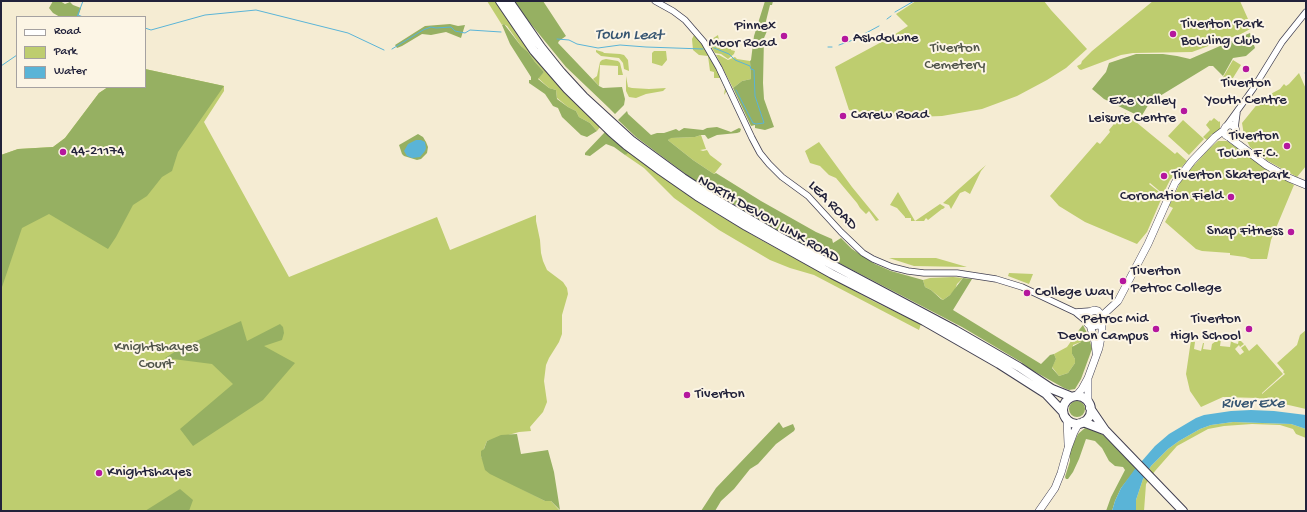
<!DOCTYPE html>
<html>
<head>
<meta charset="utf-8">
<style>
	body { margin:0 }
	#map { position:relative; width:1307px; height:512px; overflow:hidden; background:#f5ecd3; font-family:"Gochi Hand",sans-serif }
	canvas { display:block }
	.frame { position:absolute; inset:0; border:2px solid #22223b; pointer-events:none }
	.legend { position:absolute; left:16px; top:16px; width:130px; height:72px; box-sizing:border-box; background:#fcf5e5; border:1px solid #a5a1a1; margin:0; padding:5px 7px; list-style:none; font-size:12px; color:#22223b }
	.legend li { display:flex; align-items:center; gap:8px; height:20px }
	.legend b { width:20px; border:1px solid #a5a1a1 }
</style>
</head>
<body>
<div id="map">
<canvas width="1307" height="512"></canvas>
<div class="frame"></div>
<ul class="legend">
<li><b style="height:5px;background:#fff"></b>Road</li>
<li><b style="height:11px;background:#becd6f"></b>Park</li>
<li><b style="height:11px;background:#5ab4d7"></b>Water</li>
</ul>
</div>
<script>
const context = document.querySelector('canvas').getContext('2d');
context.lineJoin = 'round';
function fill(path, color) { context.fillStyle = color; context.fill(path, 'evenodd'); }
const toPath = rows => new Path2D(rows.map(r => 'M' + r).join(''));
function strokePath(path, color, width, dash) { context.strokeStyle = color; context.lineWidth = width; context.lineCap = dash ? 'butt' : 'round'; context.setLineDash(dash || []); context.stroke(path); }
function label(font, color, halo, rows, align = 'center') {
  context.font = font + ' "Gochi Hand",sans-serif'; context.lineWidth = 4; context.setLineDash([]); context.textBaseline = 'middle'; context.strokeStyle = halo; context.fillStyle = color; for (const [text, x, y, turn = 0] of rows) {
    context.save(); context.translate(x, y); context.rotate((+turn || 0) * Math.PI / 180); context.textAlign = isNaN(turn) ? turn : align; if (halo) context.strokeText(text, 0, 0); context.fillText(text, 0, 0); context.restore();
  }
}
fill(toPath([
	[487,1,495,1,528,48,600,127,597,131,590,123,579,117,576,111,568,107,557,98,556,90,549,88,538,78,544,72,535,62,528,52,521,46,507,26,503,24,502,25],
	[916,1,1044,1,1051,10,1087,49,1066,68,1047,80,1017,96,982,109,942,116,914,117,879,115,849,110,835,67,889,38,908,26,896,14],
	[1153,1,1240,1,1252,28,1241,34,1192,52,1133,53,1121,55,1081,70,1079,69,1077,66,1081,64,1082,61,1092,51],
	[695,33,715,64,726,89,726,92,724,95,725,88,720,78,714,78,714,72,710,71,708,56,699,55,693,50,692,39],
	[718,35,720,46,731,48,731,50,735,51,734,54,728,59,721,54,715,53,710,45,712,39],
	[596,50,603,52,604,53,620,54,624,55,628,60,629,71,624,69,623,63,619,58,601,56,596,52],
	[654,51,666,51,667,60,662,66,652,63,652,53],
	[716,55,719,55,728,60,735,57,737,59,750,61,751,79,742,81,733,88],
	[606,59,618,61,620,63,623,75,618,75,618,66,600,65,599,86,593,79,597,76,600,62,602,60],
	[1233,60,1241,65,1228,86,1222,79],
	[145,69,224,86,224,91,204,122,289,277,437,217,450,250,536,215,536,221,540,240,541,253,543,261,547,270,563,282,567,288,568,294,562,315,562,334,559,342,549,358,546,365,544,381,547,402,543,412,530,427,531,431,519,432,487,441,481,456,484,463,498,477,545,501,551,501,560,511,1,511,1,155,18,149,53,147,65,138,99,93,108,87,145,87],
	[1299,73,1306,89,1306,166,1297,177,1268,161,1250,147,1244,135,1242,123,1259,102,1260,103,1265,97,1280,89,1284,84,1286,86,1289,84],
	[626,76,628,87,632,88,649,89,666,88,663,91,646,94,636,98,629,97,626,91],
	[1125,113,1175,154,1177,152,1187,161,1170,180,1163,194,1150,183,1149,184,1163,195,1147,232,1137,244,1085,222,1059,206,1050,196,1097,142,1100,144,1110,132,1109,130,1114,124,1115,125],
	[1214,118,1219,122,1220,121,1220,129,1218,132,1214,134,1212,134,1207,140,1203,137,1210,130,1206,125,1210,120,1211,121],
	[1183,120,1204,139,1189,155,1168,136],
	[701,135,706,149,700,150,703,151,707,150,710,155,722,164,714,174,693,160,669,141,668,140,670,138,695,137],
	[1218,141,1227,141,1267,169,1294,185,1271,240,1267,259,1251,259,1245,257,1230,255,1230,253,1202,251,1196,249,1165,222,1173,208,1169,206,1181,181,1187,173,1209,149],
	[819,142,852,187,879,220,876,221,869,211,866,214,860,208,857,203,836,178,829,175,820,166,810,163,805,151],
	[629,151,679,189,712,211,761,240,873,301,921,324,919,330,814,275,790,268,770,260,719,230,674,198,644,168,625,155],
	[986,165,981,171,970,194,965,191,960,193,951,209,949,205,943,203],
	[898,192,915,221,940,204,945,207,943,209,942,209,928,220,926,218,924,221,911,221,911,218,905,218,905,217,897,208,890,205],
	[889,258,936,258,967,267,914,266],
	[1009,273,1033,274,1029,284,1008,276],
	[953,277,963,278,957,284,955,290,950,295,943,300,931,290,925,287,923,280,930,278],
	[1079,330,1082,336,1081,342,1073,345,1072,354,1075,359,1075,363,1068,373,1059,376,1052,367,1056,359,1054,354,1067,347],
	[1306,330,1306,409,1258,398,1223,397,1201,407,1190,391,1186,374,1191,340,1195,342,1194,349,1201,351,1203,343,1204,343,1203,349,1211,350,1212,344,1216,341,1221,339,1220,346,1230,347,1231,341,1234,343,1238,344,1239,339,1244,344,1240,347,1239,345,1235,349,1240,355,1244,352,1241,348,1245,345,1249,351,1257,344,1283,374,1262,393,1262,394,1285,374,1283,372,1284,371,1277,363,1297,345,1300,335],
	[1233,422,1291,424,1306,429,1306,438,1296,434,1293,429,1280,425,1252,424,1224,426,1208,429,1177,446,1155,471,1146,484,1144,511,1136,511,1136,500,1143,479,1151,466,1168,449,1179,441,1200,429,1211,425]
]), '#becd6f');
fill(toPath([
	[53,1,60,1,65,4,70,2,73,5,81,8,78,17,60,17,53,13,49,8],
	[514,1,543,1,566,36,559,41,558,43,599,86,603,88,622,87,625,99,624,105,615,114,609,108,566,67,526,18],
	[765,1,773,1,772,5,770,5,764,29,767,31,764,38,763,83,764,99,774,127,765,130,755,128,755,125,751,126,733,88,742,81,751,79,750,61,751,60,754,36],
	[450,24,458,26,465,25,461,38,446,32,431,35,422,34,402,46,397,48,395,45,425,26],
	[504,24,521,46,528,52,535,62,544,72,538,79,549,88,556,90,557,99,568,107,576,111,579,117,590,123,597,131,587,137,581,135,562,117,558,108,553,106,545,94,529,83,529,80,531,80,531,77,510,44,502,25],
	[1250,33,1255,48,1246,56,1233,58,1223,76,1213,66,1209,66,1150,102,1141,117,1104,99,1092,89,1106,72,1109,63,1136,54,1163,54,1177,56,1190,59],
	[145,69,224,86,178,152,172,171,162,177,147,196,133,205,116,237,108,249,49,214,22,228,1,290,1,155,18,149,53,147,65,138,99,93,108,87,145,87],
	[627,111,628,114,651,135,657,133,664,133,676,129,679,131,684,128,703,130,707,128,717,127,731,132,739,128,741,129,740,132,737,133,717,135,708,139,705,135,701,135,695,137,671,138,668,140,669,141,693,160,714,174,716,173,761,201,816,232,832,239,833,243,841,238,852,249,875,264,891,271,923,280,925,287,931,290,941,299,943,300,950,295,963,278,972,279,953,310,1041,364,1050,355,1054,354,1056,359,1052,368,1059,376,1068,373,1075,363,1075,359,1072,354,1072,347,1081,342,1082,336,1079,330,1083,325,1089,337,1092,349,1081,379,1075,389,1069,390,1064,388,1030,369,1021,362,962,327,772,228,691,178,636,137,618,120],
	[605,132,629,151,627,154,625,155,614,147,606,144,590,156,585,155,585,153],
	[418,134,423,137,426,142,428,147,427,153,421,159,417,160,404,156,402,154,399,145],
	[241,321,247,341,280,324,283,327,284,333,282,340,264,346,295,363,263,400,193,446,180,429,233,384,212,364,165,358,181,348],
	'1069 409a8 8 0 1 1 16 0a8 8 0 1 1-16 0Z',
	[779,422,783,428,793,424,795,429,794,431,776,444,758,464,750,469,734,489,721,501,715,511,701,511,716,488],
	[1085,428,1092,429,1103,435,1137,468,1121,488,1115,501,1112,511,1106,511,1111,497,1125,470,1123,467,1115,466,1109,461,1102,448,1095,441,1086,439,1079,459,1073,472,1068,479,1066,479,1065,477,1070,461,1070,451,1078,434],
	[517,434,521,454,548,450,554,472,560,510,551,501,545,501,490,474,485,470,481,456,481,451,484,449,487,441,501,435],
	[180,489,193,500,189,511,145,511]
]), '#96b062');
fill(toPath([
	[416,140,421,140,425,142,426,148,425,151,420,157,412,158,407,156,404,151,408,144],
	[1251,410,1274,411,1306,415,1306,429,1291,424,1233,422,1211,425,1200,429,1179,441,1168,449,1151,466,1143,479,1136,500,1136,511,1112,511,1115,501,1121,488,1135,469,1155,446,1169,434,1196,418,1204,415,1231,411]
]), '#5ab4d7');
strokePath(toPath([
	[895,12,914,1],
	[78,15,83,17],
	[77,17,83,1],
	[887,19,891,16],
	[145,28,151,30,205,15,256,10,348,33,384,50],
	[557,39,569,40,577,44,598,48,620,45,646,47,703,49],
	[855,39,879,26],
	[839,45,853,40],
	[828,47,832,47],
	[714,48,729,54,735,60,750,66,751,69,754,70,755,96,764,123,756,124,753,123,736,90],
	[392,49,423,30,431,27,436,28,451,27,455,31,465,33,470,30,501,32],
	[1,66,17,55],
	[1305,73,1306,73]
]), '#5ab4d7', 1);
const minor = toPath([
	[655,1,673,11,685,20,704,42,719,68,752,138,760,153,769,164,782,177,808,196,841,232,863,253,873,259,892,267,908,271,924,273,957,273,996,279,1022,287,1075,312,1089,311],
	[1227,125,1253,89,1282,42,1306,12],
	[1235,128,1237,113],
	[1075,312,1087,322]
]);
const major = toPath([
	'1224 131a6 6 0 1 1 12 0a6 6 0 1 1-12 0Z',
	[1230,138,1266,165,1289,178,1306,185],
	[1102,316,1098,311,1094,310,1088,313,1086,320,1088,324,1092,326,1099,325,1102,322,1102,316,1105,313,1118,301,1148,244,1175,183,1192,161,1215,137,1223,131],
	[1090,325,1095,342,1096,352],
	[1076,396,1082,389,1088,378,1099,348,1102,332,1102,322],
	[1088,402,1088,379],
	[1067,419,1068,444],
	[1039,511,1055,488,1061,473,1068,448,1074,432,1079,423]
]);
const highway = toPath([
	[500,1,534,51,567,89,611,132,626,145,661,171,697,196,746,226,832,274,924,321,999,364,1046,394,1063,412],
	[509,1,541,47,561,72,584,97,631,140,683,178,720,202,778,236,955,330,1019,367,1052,389,1072,397],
	'1063 410a14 14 0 1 1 28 0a14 14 0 1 1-28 0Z',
	[1090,408,1105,430,1183,511],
	[1083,422,1104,430]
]);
strokePath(minor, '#424052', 7);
strokePath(major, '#424052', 8);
strokePath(highway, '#424052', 10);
strokePath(minor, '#fff', 5.5);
strokePath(major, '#fff', 7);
strokePath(highway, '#fff', 8);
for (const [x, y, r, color] of [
	[1173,34,4,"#b5179e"],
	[784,36,4,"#b5179e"],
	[845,39,4,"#b5179e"],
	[1246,69,4,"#b5179e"],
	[1184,111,4,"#b5179e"],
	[843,116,4,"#b5179e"],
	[1287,146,4,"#b5179e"],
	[63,152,4,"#b5179e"],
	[1164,176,4,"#b5179e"],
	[1231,197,4,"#b5179e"],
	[1291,232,4,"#b5179e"],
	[1123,281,4,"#b5179e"],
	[1027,293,4,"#b5179e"],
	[1156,329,4,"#b5179e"],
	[1249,329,4,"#b5179e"],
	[687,395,4,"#b5179e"],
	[99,473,4,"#b5179e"]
]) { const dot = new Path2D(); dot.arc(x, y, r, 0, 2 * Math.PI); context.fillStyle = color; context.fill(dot); strokePath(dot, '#fcf5e5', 1.5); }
label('15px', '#22223b', '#fcf5e5', [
	["Tiverton Park",1181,25],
	["Bowling Club",1181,42],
	["Pinnex",776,27,"right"],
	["Moor Road",776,44,"right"],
	["Ashdowne",853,39],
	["Tiverton",1246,84,"center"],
	["Youth Centre",1246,101,"center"],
	["Exe Valley",1176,102,"right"],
	["Leisure Centre",1176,119,"right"],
	["Carew Road",851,116],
	["Tiverton",1279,137,"right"],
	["Town F.C.",1279,154,"right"],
	["44-21174",71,152],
	["Tiverton Skatepark",1172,176],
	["Coronation Field",1223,197,"right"],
	["Snap Fitness",1283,232,"right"],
	["Tiverton",1131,272],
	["Petroc College",1131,289],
	["College Way",1035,293],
	["Petroc Mid",1148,320,"right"],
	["Devon Campus",1148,337,"right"],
	["Tiverton",1241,320,"right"],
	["High School",1241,337,"right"],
	["Tiverton",695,395],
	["Knightshayes",107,473]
], 'left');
label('15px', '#51554b', '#fcf5e5', [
	["Tiverton",955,49],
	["Cemetery",955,66],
	["Knightshayes",156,348],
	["Court",156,365]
]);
label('15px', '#22223b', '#fcf5e5', [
	["LEA ROAD",832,206,45],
	["NORTH DEVON LINK ROAD",768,220,30]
]);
label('italic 16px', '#365572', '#fcf5e5', [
	["Town Leat",629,36,1],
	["River Exe",1253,405]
]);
</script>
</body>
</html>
